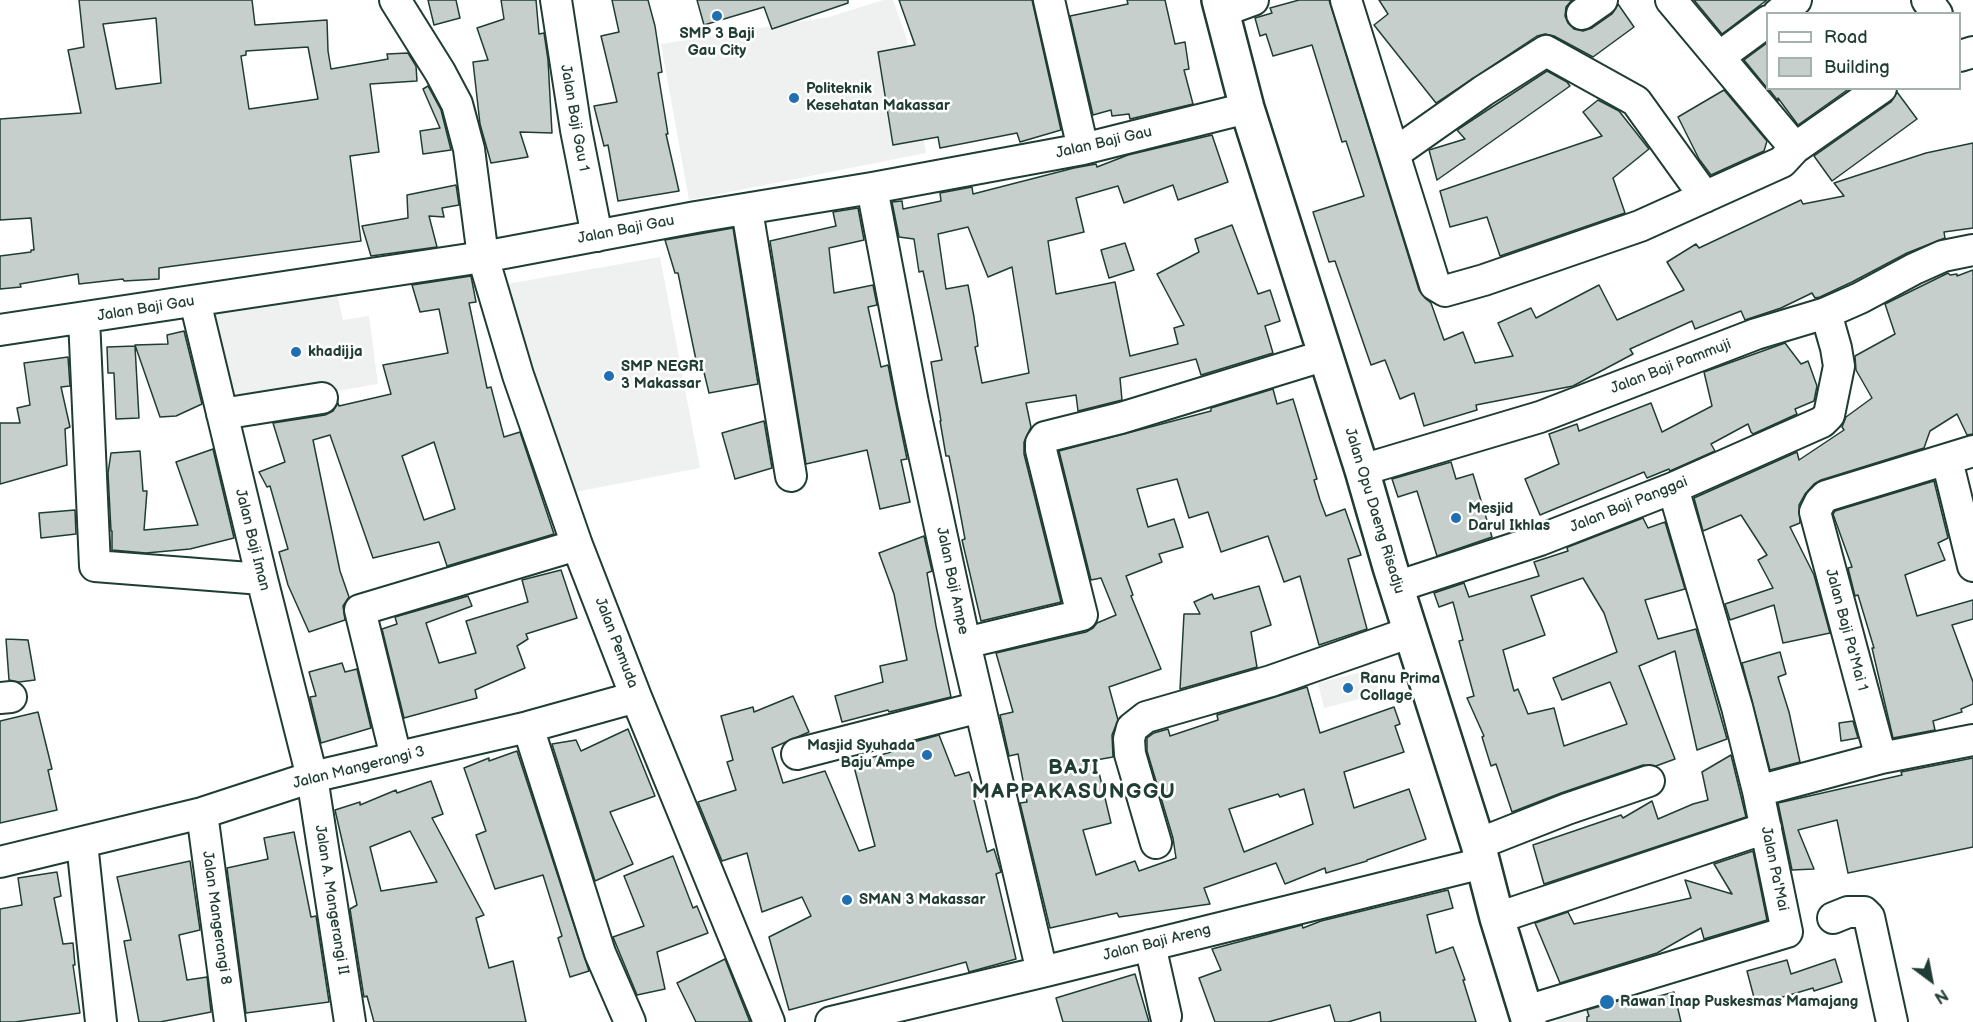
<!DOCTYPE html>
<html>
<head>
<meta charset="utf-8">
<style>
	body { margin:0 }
	#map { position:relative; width:1973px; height:1022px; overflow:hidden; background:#fff; font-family:"Balsamiq Sans",sans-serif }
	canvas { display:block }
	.legend { position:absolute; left:1766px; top:12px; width:195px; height:78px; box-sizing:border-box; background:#fff; border:2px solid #a5b1ae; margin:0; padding:8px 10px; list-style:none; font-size:18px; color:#1f3d34 }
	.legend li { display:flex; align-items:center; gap:12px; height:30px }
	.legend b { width:30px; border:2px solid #a5b1ae }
	.north { position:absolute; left:1901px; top:950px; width:60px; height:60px; -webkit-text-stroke:4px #fff; paint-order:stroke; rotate:148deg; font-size:16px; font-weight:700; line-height:24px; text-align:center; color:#1f3d34 }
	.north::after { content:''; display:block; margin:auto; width:21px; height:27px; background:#1f3d34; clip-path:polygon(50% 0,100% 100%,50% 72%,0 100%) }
</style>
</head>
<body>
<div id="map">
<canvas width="1973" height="1022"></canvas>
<ul class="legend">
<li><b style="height:8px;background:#fff"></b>Road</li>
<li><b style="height:16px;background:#c7cfcc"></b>Building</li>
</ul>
<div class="north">N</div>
</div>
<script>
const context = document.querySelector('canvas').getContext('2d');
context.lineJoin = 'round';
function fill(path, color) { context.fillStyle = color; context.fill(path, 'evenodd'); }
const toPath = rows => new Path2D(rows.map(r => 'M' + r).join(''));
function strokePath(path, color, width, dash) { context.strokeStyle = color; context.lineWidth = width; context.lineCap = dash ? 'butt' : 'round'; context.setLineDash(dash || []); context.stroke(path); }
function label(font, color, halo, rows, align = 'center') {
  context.font = font + ' "Balsamiq Sans",sans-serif'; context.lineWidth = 5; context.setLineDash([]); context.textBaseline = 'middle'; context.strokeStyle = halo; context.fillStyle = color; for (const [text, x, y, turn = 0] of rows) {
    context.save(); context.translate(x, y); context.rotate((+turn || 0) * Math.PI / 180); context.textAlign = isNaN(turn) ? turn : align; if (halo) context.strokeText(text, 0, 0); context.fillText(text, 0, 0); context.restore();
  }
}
fill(toPath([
	[883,0,893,0,906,36,926,153,689,200,661,44,829,17],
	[660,257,700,468,570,493,507,284],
	[336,289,343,320,369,316,378,384,229,409,210,307],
	[1373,669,1379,694,1324,708,1318,683],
	[1635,986,1645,1022,1558,1022,1556,1018,1563,1005]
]), '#eef1f0');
const building = toPath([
	[79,0,252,0,255,25,327,20,328,51,331,69,388,59,387,54,408,53,416,66,417,81,370,84,379,152,350,156,361,241,159,268,159,279,124,281,123,279,79,284,78,274,20,284,21,287,0,289,0,256,31,252,31,250,34,250,31,218,0,220,0,119,81,113,68,50,84,47,79,0],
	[156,18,161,83,116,89,103,24,156,18],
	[308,47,318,99,249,109,241,56,246,55,246,51,308,47],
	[428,0,456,0,460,18,434,25,428,0],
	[501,0,536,0,539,34,544,33,548,60,552,133,520,132,528,157,491,163,480,124,473,62,488,60,477,28,504,19,501,0],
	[612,0,648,0,655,26,662,72,658,73,668,134,666,134,679,191,618,201,608,145,604,146,594,106,617,102,601,36,619,32,612,0],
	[697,0,848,0,848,3,772,29,764,7,704,25,697,0],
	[899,0,1032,0,1061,130,1020,142,1017,133,940,148,938,137,893,145,878,52,915,45,899,0],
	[1127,0,1165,0,1175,44,1185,42,1189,69,1184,70,1193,104,1130,119,1129,114,1112,116,1111,110,1093,115,1070,16,1128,4,1127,0],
	[1299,0,1329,0,1419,290,1426,299,1431,303,1444,340,1463,332,1475,363,1513,356,1498,323,1531,308,1536,318,1599,285,1617,320,1684,290,1667,262,1696,244,1699,248,1801,200,1803,204,1844,196,1834,183,1926,153,1973,143,1973,228,1944,232,1945,238,1907,253,1852,282,1820,297,1815,298,1812,293,1781,308,1745,320,1741,311,1695,329,1692,321,1630,349,1633,354,1573,386,1476,405,1477,410,1424,426,1414,393,1400,399,1385,360,1371,365,1335,261,1329,262,1313,212,1364,196,1346,141,1342,142,1312,45,1273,56,1266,34,1260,36,1255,18,1272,13,1270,8,1299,0],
	[1379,0,1572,0,1566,7,1565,16,1568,23,1574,29,1583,31,1592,28,1612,14,1618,4,1634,27,1593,57,1554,36,1545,34,1537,36,1436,103,1374,25,1388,14,1379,0],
	[1694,0,1767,0,1722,34,1694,0],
	[1767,43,1767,88,1744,60,1767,43],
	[1547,71,1567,82,1570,86,1437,180,1429,150,1465,139,1457,130,1547,71],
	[428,86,441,110,451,150,423,154,420,131,440,128,423,89,428,86],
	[1768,88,1850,88,1798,125,1778,98,1778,101,1768,88],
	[1724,90,1767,141,1764,151,1711,175,1699,159,1678,117,1724,90],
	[1897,92,1917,119,1832,181,1814,156,1891,102,1897,92],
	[1598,100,1619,111,1649,149,1613,178,1625,213,1500,256,1487,217,1450,227,1440,191,1602,136,1583,112,1598,100],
	[1212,135,1228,182,1178,200,1173,185,1124,203,1118,186,1076,198,1084,232,1048,241,1056,294,1115,282,1130,356,1178,344,1174,328,1184,325,1157,274,1199,252,1195,239,1232,225,1258,294,1270,290,1280,321,1265,326,1273,353,1201,375,1196,359,1120,378,1122,400,1078,411,1076,395,1026,403,1031,427,1024,442,1024,454,1061,602,981,621,962,540,965,539,957,496,949,456,946,456,940,421,941,421,931,362,942,360,923,271,919,272,914,239,899,237,892,202,902,201,903,209,941,201,940,193,972,187,973,194,1074,168,1096,164,1097,167,1128,155,1212,135],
	[968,227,988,277,1012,267,1029,373,982,383,975,347,978,346,974,317,968,285,946,289,938,234,968,227],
	[456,185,459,205,442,208,444,217,429,216,437,247,371,256,362,226,408,218,407,195,456,185],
	[858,208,864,240,829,248,834,293,873,285,877,305,868,307,881,367,888,365,907,459,901,460,910,502,880,509,867,450,806,464,770,241,836,226,833,212,858,208],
	[733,228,758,384,709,393,701,360,696,360,678,273,675,273,665,240,733,228],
	[1125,243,1134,270,1109,278,1101,250,1125,243],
	[1973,270,1973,434,1967,435,1957,414,1930,431,1924,448,1821,480,1814,484,1805,494,1799,505,1800,523,1790,527,1814,575,1830,633,1783,643,1774,605,1730,620,1725,604,1773,588,1758,560,1767,555,1741,515,1703,531,1694,498,1797,452,1799,460,1844,430,1842,427,1846,417,1872,398,1856,370,1855,356,1895,334,1885,304,1948,273,1950,275,1957,274,1957,276,1973,270],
	[471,276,476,302,469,303,487,388,491,387,504,437,520,432,554,534,447,566,439,542,373,558,330,435,313,440,340,571,349,597,343,606,345,620,309,632,288,585,279,552,288,549,270,486,267,487,259,472,285,462,273,423,325,415,333,411,338,403,339,406,391,394,383,365,448,353,439,309,420,312,412,285,471,276],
	[434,442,455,509,424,520,402,456,434,442],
	[184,331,202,404,176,416,160,417,135,345,168,344,167,335,184,331],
	[1785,343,1801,364,1808,361,1817,386,1814,401,1795,409,1797,414,1753,434,1751,432,1748,424,1711,444,1715,451,1670,471,1669,469,1647,478,1644,472,1540,515,1525,479,1559,464,1549,434,1577,424,1579,431,1651,403,1662,432,1712,406,1704,372,1785,343],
	[135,346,139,418,116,419,114,373,108,373,107,347,135,346],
	[68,357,70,386,61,387,70,427,65,429,67,465,0,484,0,423,20,423,17,408,30,405,24,363,68,357],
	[1273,389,1277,404,1293,399,1317,479,1314,480,1320,500,1326,516,1345,509,1361,555,1348,559,1367,629,1319,645,1300,576,1284,582,1268,536,1221,552,1208,512,1189,518,1177,479,1137,489,1148,527,1174,519,1183,547,1159,554,1162,562,1126,576,1133,595,1131,596,1161,669,1109,687,1118,720,1112,735,1113,757,1096,760,1111,823,1083,830,1096,875,1135,861,1139,871,1176,858,1173,838,1147,751,1147,738,1154,733,1168,729,1170,736,1218,720,1217,715,1307,687,1320,733,1394,707,1400,724,1395,726,1404,752,1344,772,1354,808,1409,789,1426,839,1367,860,1367,861,1326,873,1325,868,1285,884,1276,863,1204,888,1210,904,1119,917,1117,913,1050,928,1020,803,1027,802,1018,754,1009,756,1000,715,1013,712,996,653,1086,632,1093,628,1097,623,1116,615,1101,578,1091,580,1059,451,1211,411,1211,408,1273,389],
	[1304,789,1313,824,1244,852,1229,809,1278,794,1280,797,1304,789],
	[764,421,772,468,735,479,722,433,764,421],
	[213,449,234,538,190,549,146,553,112,550,112,531,111,531,108,473,111,453,140,451,143,491,147,491,144,530,198,525,176,462,213,449],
	[1451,462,1456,479,1473,474,1492,537,1437,556,1417,491,1398,497,1392,479,1451,462],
	[1934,481,1948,538,1938,543,1945,560,1905,575,1917,616,1973,600,1973,619,1952,625,1973,682,1973,704,1961,709,1962,712,1933,721,1935,730,1893,738,1872,648,1874,648,1858,595,1855,596,1848,568,1852,567,1833,514,1835,511,1934,481],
	[75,510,76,534,41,538,39,513,75,510],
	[1643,518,1648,528,1665,522,1685,589,1645,600,1658,639,1696,629,1727,739,1697,750,1675,651,1639,666,1675,759,1656,766,1643,765,1561,793,1512,812,1496,764,1491,766,1482,737,1484,736,1467,698,1474,696,1459,641,1463,640,1453,602,1439,607,1434,593,1464,583,1469,597,1539,576,1534,562,1568,551,1567,548,1568,547,1643,518],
	[1583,578,1604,613,1617,652,1553,678,1562,700,1610,682,1627,724,1564,746,1554,708,1528,714,1518,689,1514,691,1503,650,1545,635,1531,596,1583,578],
	[924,536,932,571,927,573,936,626,951,697,889,712,888,710,842,722,835,696,883,682,880,666,907,660,894,594,879,553,924,536],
	[561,570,577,618,526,634,528,639,517,646,525,668,475,690,477,698,404,718,382,629,397,624,395,617,468,596,472,606,426,623,439,663,476,653,466,621,528,602,522,580,561,570],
	[1259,586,1271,625,1251,632,1257,667,1180,689,1184,614,1200,614,1194,602,1212,594,1214,599,1259,586],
	[6,639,28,640,35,680,19,682,9,680,6,639],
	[1780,652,1786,674,1778,677,1789,712,1800,762,1770,770,1742,663,1780,652],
	[342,663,345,672,357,669,371,728,321,743,310,697,316,696,309,672,342,663],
	[793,696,809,732,772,748,783,783,825,771,859,851,875,846,853,763,905,748,904,745,910,743,939,735,955,776,969,772,978,798,974,800,987,852,994,849,1001,872,996,874,1016,959,969,972,966,962,789,1010,769,937,811,916,802,897,762,912,747,853,722,861,698,802,736,790,727,762,733,760,721,716,753,707,754,712,793,696],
	[38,712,52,769,48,770,57,810,0,823,0,721,38,712],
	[1853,721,1858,738,1841,741,1839,723,1853,721],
	[628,729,655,796,610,812,633,864,595,881,552,744,576,740,581,751,628,729],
	[517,751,589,971,570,977,558,938,562,936,543,875,495,889,476,835,486,831,464,768,489,758,489,761,517,751],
	[1731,755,1746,817,1544,884,1533,845,1621,815,1623,818,1652,801,1658,819,1693,804,1708,800,1702,772,1731,755],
	[1973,758,1973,847,1848,873,1837,820,1798,830,1814,869,1792,870,1778,803,1902,775,1901,772,1973,758],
	[431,781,443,814,432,818,484,915,476,918,489,968,513,961,526,1022,374,1022,367,996,364,997,350,909,357,905,335,810,360,802,360,805,396,790,397,793,431,781],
	[410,831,437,882,381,891,370,847,410,831],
	[294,832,311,917,316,916,329,1002,246,1013,227,868,268,859,264,838,294,832],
	[1753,851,1767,920,1704,939,1701,928,1657,953,1560,983,1535,923,1568,912,1574,924,1691,898,1685,880,1732,894,1714,864,1753,851],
	[673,856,693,908,697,906,708,933,657,952,665,989,637,995,613,937,644,926,624,876,673,856],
	[190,861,200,930,179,935,187,980,207,977,211,1012,160,1022,139,1022,124,941,131,940,117,877,190,861],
	[57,872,61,896,54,898,63,944,73,943,75,965,73,965,80,1013,15,1022,0,1022,0,909,22,905,18,878,57,872],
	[1448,890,1453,908,1427,915,1436,953,1453,947,1465,980,1463,980,1476,1022,1381,1022,1380,1012,1348,1022,1335,1022,1330,1005,1268,1022,1215,1022,1199,978,1221,970,1212,949,1302,925,1303,928,1321,921,1448,890],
	[725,959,750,1022,696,1022,677,983,725,959],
	[1835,959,1842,982,1814,991,1813,988,1756,1005,1747,971,1787,960,1791,974,1835,959],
	[1135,974,1149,1022,1063,1022,1056,998,1135,974],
	[1674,992,1681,1022,1587,1022,1587,1017,1589,1016,1587,1010,1628,998,1630,1004,1674,992]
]);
fill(building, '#c7cfcc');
strokePath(building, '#1f3d34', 1.5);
const minor = toPath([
	[395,0,440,72,457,104,469,149,483,257,518,375,577,545,636,697,769,1022],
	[556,0,576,130,597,236],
	[1049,0,1083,149],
	[1346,0,1435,285,1445,291,1484,280,1640,226,1782,162,1795,148],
	[1671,0,1795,148,1881,88],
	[1927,0,1937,14],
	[1223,11,1253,0],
	[1582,14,1602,0],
	[1778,14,1796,0],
	[1960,56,1973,52],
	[1719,57,1768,21],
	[1395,153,1483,91,1546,51,1636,101,1705,197],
	[872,188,913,403,965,643,1042,972],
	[747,210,791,476],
	[195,301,262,579,312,777,350,1022],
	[84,318,95,566,262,579],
	[0,330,483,257,696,217,872,188,1083,149,1247,108],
	[222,414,322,398],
	[1947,460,1973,566],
	[1362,470,1540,417,1756,334,1826,313,1860,298,1914,269,1943,256,1973,250],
	[1673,488,1737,707,1758,791],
	[1396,587,1540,540,1673,488,1822,422,1829,415,1839,366,1836,348,1826,313],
	[965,643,1082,615,1041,450,1041,443,1045,437,1121,418,1326,355],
	[0,698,11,697],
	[528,727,600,953,630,1022],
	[797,754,980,707],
	[396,757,360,610,577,545],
	[1881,758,1815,512,1820,502,1826,496,1973,451],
	[202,813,230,1022],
	[82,843,101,1022],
	[1156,843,1130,754,1129,739,1132,728,1146,717,1271,681,1411,632],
	[1478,844,1567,809,1649,781],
	[0,862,202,813,312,777,528,727,636,697],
	[1497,918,1766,828],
	[1833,918,1848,912,1864,912,1869,917,1892,1022],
	[1150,945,1166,1016],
	[1526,1011,1787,932,1758,791,1881,758,1973,740],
	[831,1022,1042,972,1483,863]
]);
const major = toPath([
	[1219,0,1247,108,1362,470,1390,567,1478,844,1497,918,1529,1022]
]);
strokePath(minor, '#1f3d34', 34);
strokePath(major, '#1f3d34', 38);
strokePath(minor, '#fff', 30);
strokePath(major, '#fff', 33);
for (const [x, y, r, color] of [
	[717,16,6,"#1f6fb2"],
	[794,98,6,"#1f6fb2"],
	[296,352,6,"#1f6fb2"],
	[609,376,6,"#1f6fb2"],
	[1456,518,6,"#1f6fb2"],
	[1348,688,6,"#1f6fb2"],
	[927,755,6,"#1f6fb2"],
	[847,900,6,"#1f6fb2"],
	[1607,1002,8,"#1f6fb2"]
]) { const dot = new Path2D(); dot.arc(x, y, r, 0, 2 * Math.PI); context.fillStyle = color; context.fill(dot); strokePath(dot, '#fff', 2); }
label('bold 15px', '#1f3d34', '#fff', [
	["SMP 3 Baji",717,34,"center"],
	["Gau City",717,51,"center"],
	["Politeknik",806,89],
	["Kesehatan Makassar",806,106],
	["khadijja",308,352],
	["SMP NEGRI",621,367],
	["3 Makassar",621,384],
	["Mesjid",1468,509],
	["Darul Ikhlas",1468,526],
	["Ranu Prima",1360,679],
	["Collage",1360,696],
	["Masjid Syuhada",915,746,"right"],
	["Baju Ampe",915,763,"right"],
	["SMAN 3 Makassar",859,900],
	["Rawan Inap Puskesmas Mamajang",1620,1002]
], 'left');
label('15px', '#1f3d34', '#fff', [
	["Jalan Baji Gau 1",574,118,80],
	["Jalan Baji Gau",1104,143,-13],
	["Jalan Baji Gau",626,230,-11],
	["Jalan Baji Gau",146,309,-9],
	["Jalan Baji Pammuji",1671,367,-21],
	["Jalan Baji Panggai",1629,505,-22],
	["Jalan Opu Daeng Risadju",1374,511,73],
	["Jalan Baji Iman",252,540,76],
	["Jalan Baji Ampe",952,581,78],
	["Jalan Baji Pa'Mai 1",1846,630,75],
	["Jalan Pemuda",616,643,69],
	["Jalan Mangerangi 3",359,768,-14],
	["Jalan Pa'Mai",1774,869,78],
	["Jalan A. Mangerangi II",331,900,81],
	["Jalan Mangerangi 8",216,918,82],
	["Jalan Baji Areng",1157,943,-14]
]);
context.letterSpacing = '1.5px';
label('bold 21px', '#1f3d34', '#fff', [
	["BAJI",1074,769],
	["MAPPAKASUNGGU",1074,793]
]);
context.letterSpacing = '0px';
</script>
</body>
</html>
